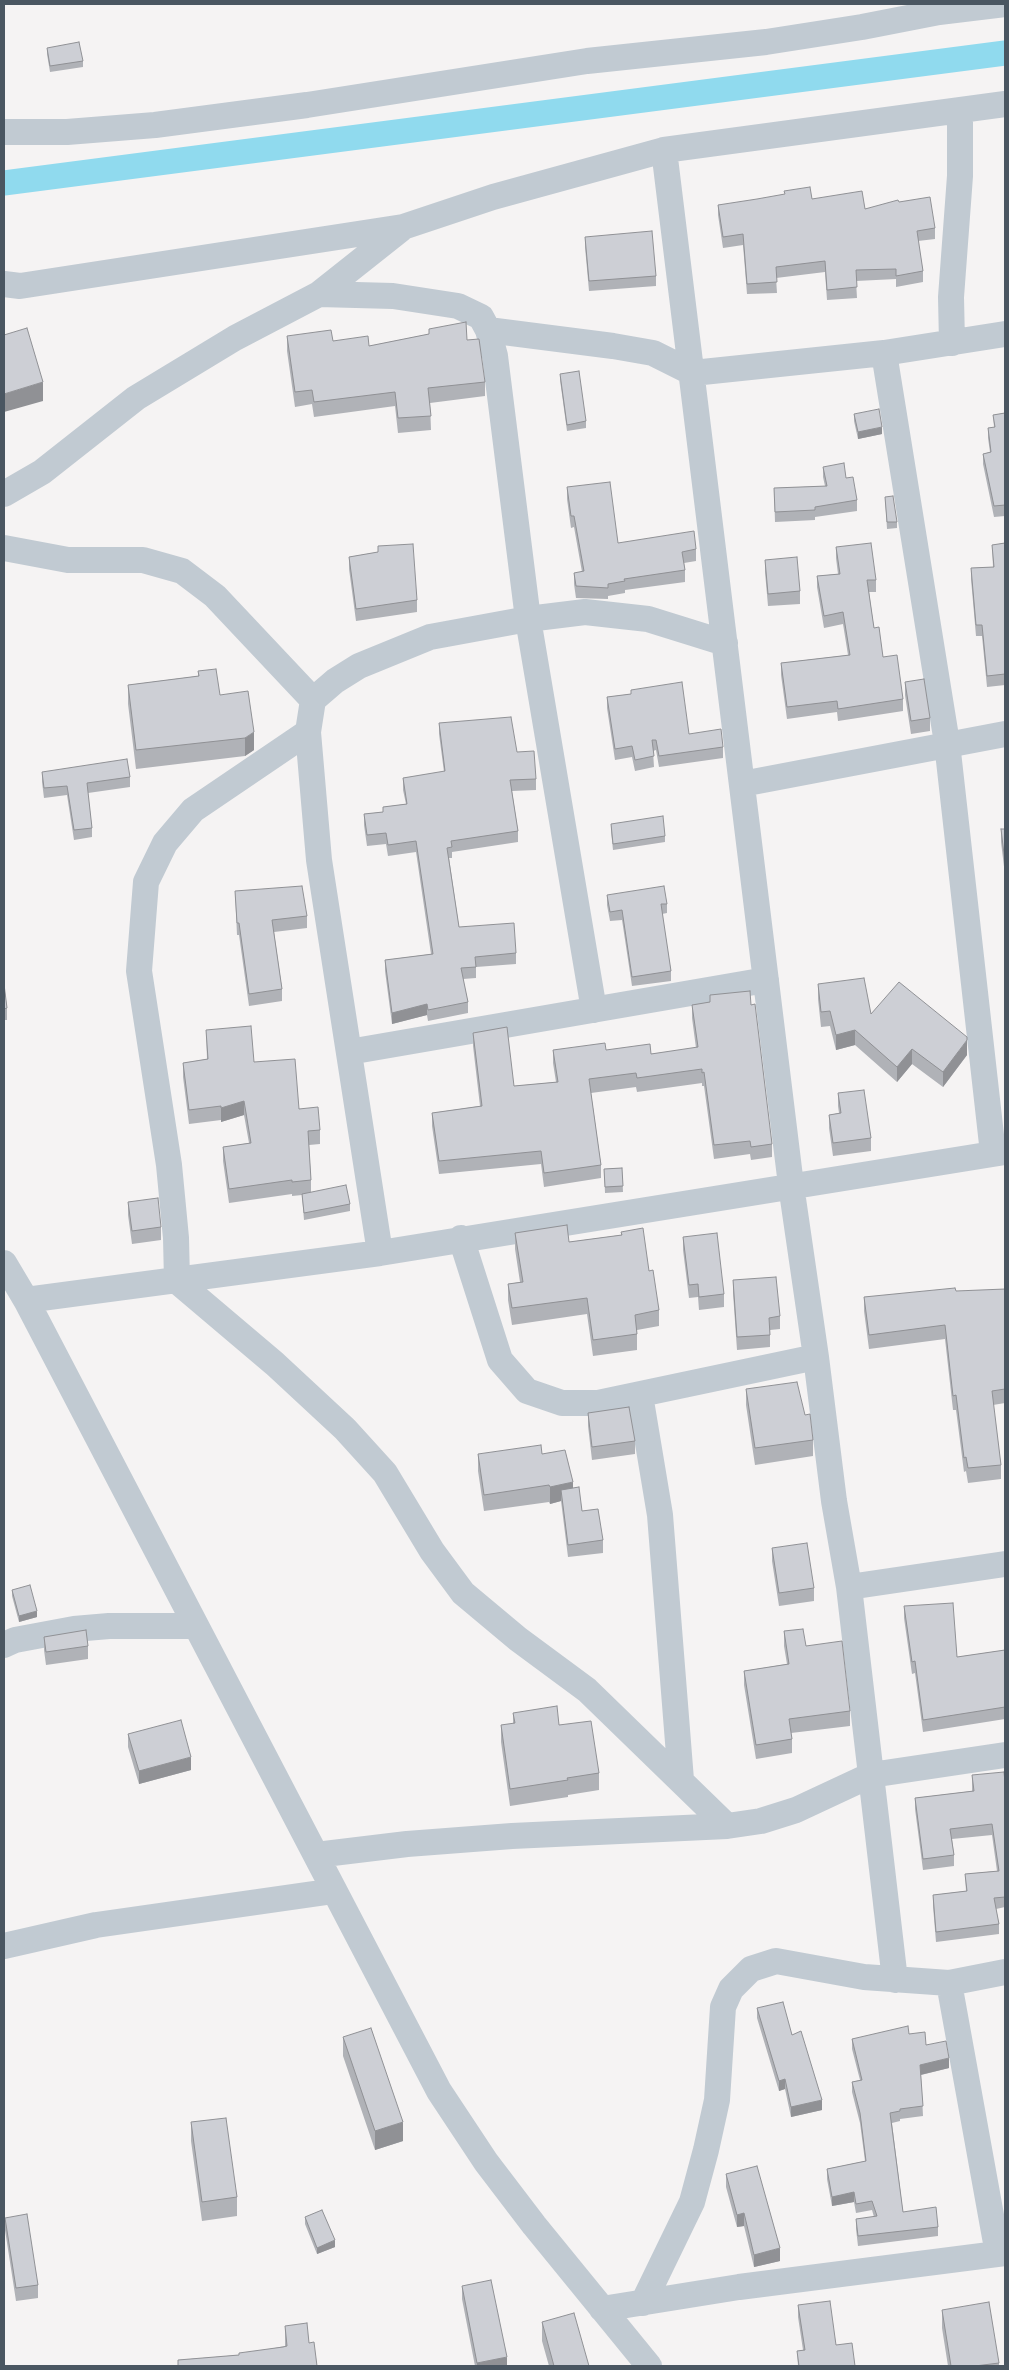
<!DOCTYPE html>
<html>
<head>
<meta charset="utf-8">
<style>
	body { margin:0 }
	#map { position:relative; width:1009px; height:2370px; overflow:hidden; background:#f5f3f3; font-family:"Alegreya Sans",sans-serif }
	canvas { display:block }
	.frame { position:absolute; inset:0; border:5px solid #4a5661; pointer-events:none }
</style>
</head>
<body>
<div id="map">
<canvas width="1009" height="2370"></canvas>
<div class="frame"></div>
</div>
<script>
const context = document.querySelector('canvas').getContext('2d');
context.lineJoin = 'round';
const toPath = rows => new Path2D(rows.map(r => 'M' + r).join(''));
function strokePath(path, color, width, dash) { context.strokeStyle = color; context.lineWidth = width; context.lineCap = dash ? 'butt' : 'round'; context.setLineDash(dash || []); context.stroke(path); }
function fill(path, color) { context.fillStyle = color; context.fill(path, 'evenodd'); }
strokePath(toPath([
	[4,183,1005,53]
]), '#90daee', 25);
strokePath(toPath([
	[4,132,67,132,155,125,307,105,587,61,766,42,862,27,939,12,1005,4],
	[4,284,20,286,403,227,493,197,664,150],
	[319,294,393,296,458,306,481,317,488,330,495,356,528,619,594,1010],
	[488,330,613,346,653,353,693,373,884,353,1005,334],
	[952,343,951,297,960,176,960,110],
	[884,353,947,743,993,1153],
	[4,494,42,472,136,398,235,338,319,294,401,229],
	[4,548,68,560,143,560,182,571,215,596,313,700],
	[308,732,193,810,165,843,146,882,139,971,169,1165,176,1238,177,1281,275,1364,345,1429,385,1473,432,1551,463,1593,518,1639,587,1690,727,1826],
	[742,784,1005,734],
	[349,1052,766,980],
	[461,1238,500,1360,527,1391,562,1403,598,1403,816,1357],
	[380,1253,319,860,308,732,313,700,335,681,359,666,430,637,528,619,585,612,648,619,725,643],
	[4,1263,26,1300,439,2091,486,2162,534,2225,649,2366],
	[26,1300,380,1253,1005,1152],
	[640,1395,660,1515,681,1780],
	[849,1587,1005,1564],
	[4,1645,15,1640,74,1629,109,1626,195,1626],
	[316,1855,407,1844,512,1836,727,1826,761,1821,796,1810,871,1775,1005,1755],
	[4,1946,96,1925,334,1891],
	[895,1980,849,1587,834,1501,816,1357,791,1185,664,150,1005,104],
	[949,1983,998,2254],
	[643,2303,692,2202,706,2150,717,2100,723,2007,731,1989,751,1969,776,1961,864,1977,949,1983,1005,1972],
	[602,2309,739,2287,1005,2253]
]), '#c1cad2', 26);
fill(toPath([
	[47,48,83,61,83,67,50,72,47,54],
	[812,199,865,209,899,202,935,228,935,239,918,241,923,271,923,282,896,287,896,279,856,281,857,298,827,300,825,272,776,278,777,293,747,294,743,245,723,248,718,215,718,205],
	[585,237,656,276,656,286,589,291,585,247],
	[429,329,467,340,485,382,485,396,430,403,431,430,398,433,395,406,314,417,312,404,295,407,287,351,287,336,333,341,369,346,429,334],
	[560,374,586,421,586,428,567,431,560,380],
	[1005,413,1005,516,994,517,983,464,983,454,990,452,988,438,988,428,994,427,993,415],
	[854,414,882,434,858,439,854,421],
	[823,467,846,478,857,500,857,511,815,517,815,520,775,522,774,488,825,486,823,477],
	[567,487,618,543,696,549,696,561,684,563,685,570,685,582,625,590,625,593,608,596,608,599,576,598,574,584,574,573,582,572,574,527,571,528,567,499],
	[885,497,897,522,897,528,887,529],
	[1005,543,1005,685,987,687,982,636,976,636,971,579,971,568,993,567,992,545],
	[378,546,417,600,417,612,356,621,349,569,349,557,378,552],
	[836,547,876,580,876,592,869,592,874,628,883,657,903,699,903,711,838,721,837,712,787,719,781,675,781,663,848,655,843,624,824,628,817,587,817,576,838,574,836,558],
	[765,560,800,591,800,604,768,606,765,572],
	[198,671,220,695,254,750,245,756,136,769,128,704,128,685,198,676],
	[905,682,930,718,930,731,911,734,905,695],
	[631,690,689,734,723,747,723,758,659,767,656,750,653,751,654,767,635,771,632,757,615,760,607,708,607,697,631,694],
	[439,723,517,752,536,779,536,790,512,791,518,831,518,842,452,852,452,858,449,858,459,927,516,953,516,964,476,967,476,978,463,979,468,1002,468,1013,428,1021,427,1015,392,1024,385,971,385,960,431,954,416,852,388,856,386,844,367,846,364,825,364,814,383,812,383,807,406,804,403,790,403,778,444,772,439,734],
	[42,772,130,777,130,787,88,793,92,828,92,837,74,840,67,795,44,798,42,782],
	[611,824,665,836,665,842,613,850,611,831],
	[1001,829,1005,829,1005,875,1001,842],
	[235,891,307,916,307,928,274,932,282,989,282,1001,249,1006,239,935,237,935],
	[607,895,667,904,667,913,662,914,671,971,671,981,632,986,622,920,610,921,607,905],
	[4,984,7,1008,7,1020,4,1020],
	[818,984,871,1014,967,1055,943,1087,912,1064,897,1082,855,1045,836,1050,830,1026,821,1027,818,999],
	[710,995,751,1005,772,1144,772,1157,751,1160,750,1154,714,1159,704,1086,702,1086,702,1083,637,1092,636,1087,591,1093,601,1165,601,1178,544,1187,541,1164,439,1174,432,1126,432,1113,480,1106,473,1046,473,1033,514,1086,556,1082,553,1063,553,1050,606,1050,651,1054,696,1048,692,1018,692,1005,710,1002],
	[206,1030,254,1062,320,1130,320,1144,309,1145,311,1180,311,1192,350,1204,350,1211,304,1220,302,1195,292,1196,292,1194,229,1203,223,1161,223,1147,249,1143,244,1115,221,1122,221,1120,189,1124,183,1077,183,1063,207,1059],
	[838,1093,871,1138,871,1151,833,1156,829,1128,829,1115,839,1113,838,1106],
	[622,1168,623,1192,605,1193,604,1169],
	[128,1202,161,1227,161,1240,132,1244,128,1215],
	[621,1232,649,1271,659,1310,659,1326,637,1330,637,1350,593,1356,587,1314,512,1325,508,1300,508,1284,520,1282,515,1249,515,1233,569,1242,621,1235],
	[683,1237,724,1294,724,1307,699,1310,698,1297,689,1298,683,1250],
	[733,1280,780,1316,780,1329,770,1330,770,1347,737,1350,733,1293],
	[1005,1289,1005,1403,993,1405,1001,1465,1001,1479,968,1483,966,1471,964,1472,956,1410,953,1410,945,1339,869,1349,864,1311,864,1297],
	[746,1389,805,1415,813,1440,813,1456,755,1465,746,1405],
	[588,1413,635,1441,635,1454,592,1460,588,1426],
	[478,1454,542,1454,573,1488,582,1511,603,1540,603,1553,568,1557,561,1501,550,1504,549,1502,484,1511,478,1471],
	[772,1548,814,1588,814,1601,779,1606,772,1561],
	[12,1590,37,1617,19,1622,12,1596],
	[904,1606,957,1657,1005,1650,1005,1719,923,1732,915,1673,912,1674,904,1618],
	[784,1631,806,1646,850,1711,850,1726,791,1733,792,1739,792,1753,756,1759,744,1685,744,1671,787,1664,784,1646],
	[44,1637,88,1646,88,1659,46,1665,44,1650],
	[513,1713,559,1725,599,1773,599,1790,568,1795,568,1797,510,1806,501,1742,501,1725,513,1724],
	[128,1734,191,1770,139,1784,128,1747],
	[972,1775,1005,1782,1005,1907,996,1909,999,1924,999,1934,936,1942,933,1906,933,1895,966,1891,965,1874,997,1871,992,1835,952,1839,954,1855,954,1866,923,1870,915,1809,915,1798,972,1791],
	[757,2008,792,2035,822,2110,791,2117,785,2089,779,2091,757,2018],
	[909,2034,926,2045,949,2068,921,2075,923,2116,900,2119,900,2121,892,2123,903,2212,938,2227,938,2236,858,2246,856,2229,856,2219,874,2217,872,2210,856,2213,854,2202,832,2206,827,2179,827,2169,865,2161,860,2123,852,2092,852,2082,860,2080,852,2049,852,2039],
	[343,2037,403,2141,375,2150,343,2056],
	[191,2122,237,2197,237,2216,202,2221,191,2141],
	[726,2174,780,2261,754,2267,744,2226,737,2227,726,2187],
	[305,2217,335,2247,317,2254,305,2224],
	[5,2218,38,2285,38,2298,16,2301,5,2230],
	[462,2286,507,2366,475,2366,462,2299],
	[798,2305,836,2345,855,2366,798,2366,797,2351,803,2350,798,2317],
	[942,2310,999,2363,999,2366,948,2366,942,2328],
	[542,2322,589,2366,549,2366,542,2341],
	[285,2326,309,2343,317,2366,178,2366,178,2360,239,2355,285,2346]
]), '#b0b2b7');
fill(toPath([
	[43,382,43,401,4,412,4,394],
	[882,427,882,434,858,439,858,432],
	[254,732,254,750,245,756,245,738],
	[427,1004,427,1015,392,1024,392,1013],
	[855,1030,855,1045,836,1050,836,1035],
	[967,1040,967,1055,943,1087,943,1072],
	[912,1049,912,1064,897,1082,897,1067],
	[244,1101,244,1115,221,1122,221,1108],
	[573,1482,573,1498,561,1490,561,1501,550,1504,550,1487],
	[37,1611,37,1617,19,1622,19,1616],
	[191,1757,191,1770,139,1784,139,1771],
	[949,2058,949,2068,920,2075,920,2065],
	[785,2079,785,2089,779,2091,779,2081],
	[822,2100,822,2110,791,2117,791,2107],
	[403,2122,403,2141,375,2150,375,2131],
	[854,2192,854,2202,832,2206,832,2197],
	[744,2213,744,2226,737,2227,737,2215],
	[335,2240,335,2247,317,2254,317,2248],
	[780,2248,780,2261,754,2267,754,2255],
	[507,2357,507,2366,477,2366,477,2363]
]), '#909195');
const building = toPath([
	[79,42,83,61,50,66,47,48,79,42],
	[810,187,812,199,862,191,865,209,898,200,899,202,930,197,935,228,917,231,923,271,896,276,896,269,856,270,857,287,827,290,825,261,776,267,777,282,747,284,743,234,723,237,718,205,757,199,785,194,784,191,810,187],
	[652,231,656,276,589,281,585,237,652,231],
	[466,322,467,340,479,339,485,382,428,388,431,416,398,418,395,392,314,402,312,390,295,392,287,336,331,330,333,341,368,336,369,346,429,334,429,329,466,322],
	[27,328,43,382,4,394,4,335,27,328],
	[579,371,586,421,567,425,560,374,579,371],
	[879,409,882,427,858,432,854,414,879,409],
	[1005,413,1005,505,994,506,983,454,991,452,988,428,995,427,993,415,1005,413],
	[844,463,846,478,853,477,857,500,815,507,815,510,775,512,774,488,827,486,823,467,844,463],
	[610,482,618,543,694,531,696,549,682,552,685,570,624,579,625,581,608,584,608,588,576,586,574,573,584,571,574,516,571,516,567,487,610,482],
	[893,496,897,522,887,522,885,497,893,496],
	[871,543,876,580,867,580,874,628,879,627,883,657,897,655,903,699,838,709,837,701,787,707,781,663,850,655,843,612,824,616,817,576,840,574,836,547,871,543],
	[1005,543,1005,674,987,676,982,625,976,625,971,568,994,567,992,545,1005,543],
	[413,544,417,600,356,609,349,557,378,552,378,546,413,544],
	[797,557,800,591,768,594,765,560,797,557],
	[216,669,220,695,248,691,254,732,245,738,136,750,128,685,199,676,198,671,216,669],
	[924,679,930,718,911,721,905,682,924,679],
	[682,682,689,734,721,729,723,747,659,756,656,740,652,740,654,756,635,760,632,746,615,749,607,697,631,694,631,690,682,682],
	[511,717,517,752,534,751,536,779,510,780,518,831,451,841,452,847,447,848,459,927,514,923,516,953,475,957,476,967,461,968,468,1002,428,1010,427,1004,392,1013,385,960,433,954,416,841,388,845,386,833,367,835,364,814,383,812,383,807,407,804,403,778,445,771,439,723,511,717],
	[127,759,130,777,87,783,92,828,74,830,67,786,44,788,42,772,127,759],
	[663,816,665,836,613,844,611,824,663,816],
	[1001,829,1005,829,1005,862,1001,829],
	[302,886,307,916,272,920,282,989,249,994,239,923,237,923,235,891,302,886],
	[664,886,667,904,661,904,671,971,632,977,622,910,610,912,607,895,664,886],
	[864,978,871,1014,899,982,967,1037,967,1040,943,1072,912,1049,897,1067,855,1030,836,1035,830,1011,821,1012,818,984,864,978],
	[4,984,7,1008,4,1009,4,984],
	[750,991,751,1005,755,1004,772,1144,751,1147,750,1141,714,1145,704,1072,702,1073,702,1069,637,1078,636,1073,589,1079,601,1165,544,1173,541,1151,439,1161,432,1113,482,1106,473,1033,507,1027,514,1086,558,1082,553,1050,605,1043,606,1050,650,1044,651,1054,698,1047,692,1005,710,1002,710,995,750,991],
	[251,1026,254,1062,295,1059,299,1109,318,1107,320,1130,308,1131,311,1180,292,1182,292,1180,229,1189,223,1147,251,1143,244,1101,221,1108,221,1106,189,1110,183,1063,208,1059,206,1030,251,1026],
	[864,1090,871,1138,833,1143,829,1115,841,1113,838,1093,864,1090],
	[622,1168,623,1186,605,1187,604,1169,622,1168],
	[346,1185,350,1204,304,1213,302,1194,346,1185],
	[158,1198,161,1227,132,1231,128,1202,158,1198],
	[567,1225,569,1242,622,1235,621,1232,643,1228,649,1271,653,1270,659,1310,635,1315,637,1334,593,1340,587,1298,512,1308,508,1284,523,1282,515,1233,567,1225],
	[717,1233,724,1294,699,1297,698,1284,689,1285,683,1237,717,1233],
	[776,1277,780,1316,769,1318,770,1335,737,1337,733,1280,776,1277],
	[955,1288,956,1291,1005,1289,1005,1389,992,1391,1001,1465,968,1468,966,1457,964,1458,956,1395,953,1396,945,1325,869,1335,864,1297,955,1288],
	[797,1382,805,1415,810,1414,813,1440,755,1448,746,1389,797,1382],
	[629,1407,635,1441,592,1447,588,1413,629,1407],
	[541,1445,542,1454,565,1450,573,1482,550,1487,549,1485,484,1495,478,1454,541,1445],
	[579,1487,582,1511,598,1509,603,1540,568,1545,561,1490,579,1487],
	[807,1543,814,1588,779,1593,772,1548,807,1543],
	[30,1585,37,1611,19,1616,12,1590,30,1585],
	[953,1603,957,1657,1005,1650,1005,1707,923,1720,915,1661,912,1662,904,1606,953,1603],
	[803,1629,806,1646,842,1641,850,1711,789,1719,792,1739,756,1745,744,1671,789,1664,784,1631,803,1629],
	[86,1630,88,1646,46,1652,44,1637,86,1630],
	[557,1706,559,1725,591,1721,599,1773,567,1778,568,1780,510,1789,501,1725,515,1723,513,1713,557,1706],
	[181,1720,191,1757,139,1771,128,1734,181,1720],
	[1004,1772,1005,1782,1005,1897,994,1898,999,1924,936,1932,933,1895,967,1891,965,1874,999,1871,992,1824,950,1829,954,1855,923,1859,915,1798,974,1791,972,1775,1004,1772],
	[783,2002,792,2035,801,2031,822,2100,791,2107,785,2079,779,2081,757,2008,783,2002],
	[908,2026,909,2034,925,2032,926,2045,946,2041,949,2058,920,2065,923,2106,900,2109,900,2111,890,2113,903,2212,936,2207,938,2227,858,2236,856,2219,877,2216,872,2201,856,2204,854,2192,832,2197,827,2169,866,2161,860,2113,852,2082,862,2080,852,2039,908,2026],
	[371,2028,403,2122,375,2131,343,2037,371,2028],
	[226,2118,237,2197,202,2202,191,2122,226,2118],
	[757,2166,780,2248,754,2255,744,2213,737,2215,726,2174,757,2166],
	[322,2210,335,2240,317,2248,305,2217,322,2210],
	[27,2214,38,2285,16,2288,5,2218,27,2214],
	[491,2280,507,2357,477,2363,462,2286,491,2280],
	[830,2301,836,2345,852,2343,855,2366,799,2366,797,2351,805,2350,798,2305,830,2301],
	[989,2302,999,2363,975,2366,951,2366,942,2310,989,2302],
	[574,2313,589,2366,554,2366,542,2322,574,2313],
	[307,2323,309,2343,314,2342,317,2366,178,2366,178,2360,239,2355,239,2353,283,2347,287,2346,285,2326,307,2323]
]);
fill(building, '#cdcfd5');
strokePath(building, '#909195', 1);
</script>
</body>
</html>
